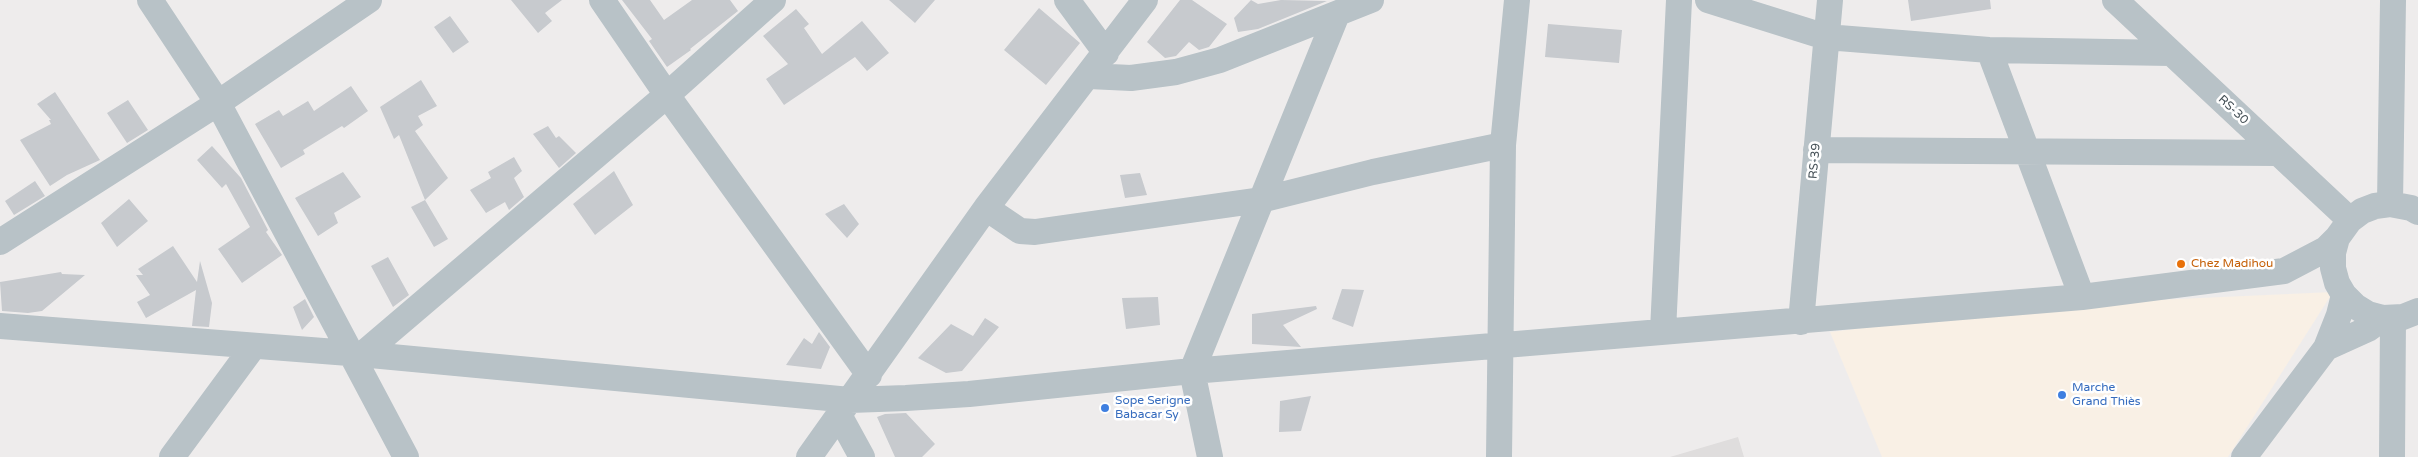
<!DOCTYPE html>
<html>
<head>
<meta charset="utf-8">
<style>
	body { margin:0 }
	canvas { display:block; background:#eeecec }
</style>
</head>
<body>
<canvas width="2418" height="457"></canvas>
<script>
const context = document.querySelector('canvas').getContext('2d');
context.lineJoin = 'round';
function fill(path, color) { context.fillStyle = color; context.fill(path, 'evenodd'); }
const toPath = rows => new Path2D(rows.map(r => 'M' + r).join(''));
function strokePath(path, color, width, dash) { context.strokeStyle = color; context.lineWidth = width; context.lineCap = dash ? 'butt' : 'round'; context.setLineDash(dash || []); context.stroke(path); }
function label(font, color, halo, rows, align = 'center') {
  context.font = font + ' "Varela Round",sans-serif'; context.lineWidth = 5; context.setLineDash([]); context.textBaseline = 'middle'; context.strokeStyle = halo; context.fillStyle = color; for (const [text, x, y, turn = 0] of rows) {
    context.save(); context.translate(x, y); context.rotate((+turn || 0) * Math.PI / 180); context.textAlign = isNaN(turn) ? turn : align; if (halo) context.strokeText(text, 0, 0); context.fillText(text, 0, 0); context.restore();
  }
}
fill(toPath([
	[2333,292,2228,457,1882,457,1830,332,2067,304]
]), '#f9f0e5');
fill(toPath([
	[1738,437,1744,457,1670,457]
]), '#dfdddd');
fill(toPath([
	[511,0,562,0,545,13,552,21,538,33],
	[622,0,650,0,664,20,692,0,730,0,738,11,690,49,691,50,667,67,649,41,652,39],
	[889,0,935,0,915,23],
	[1180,0,1192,0,1227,24,1209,47,1199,50,1189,42,1176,56,1165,58,1147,42],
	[1251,0,1258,4,1281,0,1327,1,1258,29,1238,32,1234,18],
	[1908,0,1990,0,1991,9,1911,21],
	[1039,8,1080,43,1046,85,1004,50],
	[796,9,809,24,804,28,822,54,862,21,889,53,867,71,855,57,784,105,766,79,788,64,763,36],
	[450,16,469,42,453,53,434,27],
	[1548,24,1622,30,1619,63,1545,57],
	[421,80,437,106,418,116,423,125,415,131,448,178,425,200,399,135,394,139,380,107],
	[351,86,368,111,344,128,342,126,303,150,305,154,281,168,255,124,279,110,283,116,308,101,314,111],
	[55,92,100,160,67,175,50,186,20,140,51,124,49,120,51,120,37,104],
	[128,100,148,130,127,143,107,113],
	[548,126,556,138,559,136,576,153,559,168,533,134],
	[212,146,241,178,268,230,266,232,282,255,242,283,218,249,250,227,226,184,222,188,197,160],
	[514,157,522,171,514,178,524,197,509,210,505,202,486,213,470,190,491,178,488,172],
	[614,171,633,205,595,235,573,204],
	[343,172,361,197,334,213,338,223,318,236,295,198],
	[1140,173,1147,195,1125,198,1120,175],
	[35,181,45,196,14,215,5,201],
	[129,199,148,221,117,247,101,223],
	[425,200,448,239,434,247,411,207],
	[844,204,859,224,847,238,825,214],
	[173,246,197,282,200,261,212,303,209,327,192,326,196,290,146,318,137,302,150,295,136,275,143,275,138,269],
	[388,257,409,295,393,307,371,266],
	[61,272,62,274,85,275,42,311,28,313,2,311,0,282],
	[1342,289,1364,290,1353,327,1332,319],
	[1158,297,1160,325,1126,329,1122,298],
	[305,299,314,317,302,330,293,307],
	[1316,306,1317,309,1283,325,1301,347,1252,344,1252,314],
	[985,318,999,327,962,371,946,373,918,358,951,324,973,336],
	[819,332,830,347,821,369,786,365,804,338,812,344],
	[1311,396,1301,431,1279,432,1280,401],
	[906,413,935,444,922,457,895,457,877,417,885,414]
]), '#c7cace');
strokePath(toPath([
	[150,0,218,103,406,457],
	[602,0,667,95,869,375],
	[1067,0,1106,53],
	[1708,0,1826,37,1989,50,2171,53],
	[2115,0,2350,220],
	[1989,50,2082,297],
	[1089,76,1131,78,1176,72,1220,60,1371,0],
	[1816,150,2278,153],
	[2390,204,2393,0],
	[986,208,1020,231,1035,232,1261,200,1373,172,1503,145],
	[2418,212,2411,208,2390,204,2375,206,2362,211,2350,220,2337,238,2333,253,2333,268,2337,283,2344,295,2355,306,2368,314,2383,318,2403,317,2418,311],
	[0,242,218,103,369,0],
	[1801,322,1830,0],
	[0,326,349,353,850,400,906,398,969,394,1192,371,2082,297,2284,271,2326,249,2337,238],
	[1663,331,1679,0],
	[2326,348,2368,329,2383,318],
	[363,354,667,95,773,0],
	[839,415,862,457],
	[172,457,253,347],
	[809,457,986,208,1145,0],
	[1210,457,1192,371,1337,14],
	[1499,457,1503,145,1517,0],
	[2244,457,2326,348,2339,315,2344,295],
	[2392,457,2393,318]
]), '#b8c2c7', 26);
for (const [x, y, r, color] of [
	[2181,264,5,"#e8710a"],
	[2062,395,5,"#3f7fe0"],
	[1105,408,5,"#3f7fe0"]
]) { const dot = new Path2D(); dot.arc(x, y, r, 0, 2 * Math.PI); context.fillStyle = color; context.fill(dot); strokePath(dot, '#fff', 2); }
label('12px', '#465157', '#fff', [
	["RS-30",2233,110,43],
	["RS-39",1815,161,-85]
]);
label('12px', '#c56008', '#fff', [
	["Chez Madihou",2191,264]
], 'left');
label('12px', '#366cbe', '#fff', [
	["Marche",2072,388],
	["Grand Thiès",2072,402],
	["Sope Serigne",1115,401],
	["Babacar Sy",1115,415]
], 'left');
</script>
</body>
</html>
